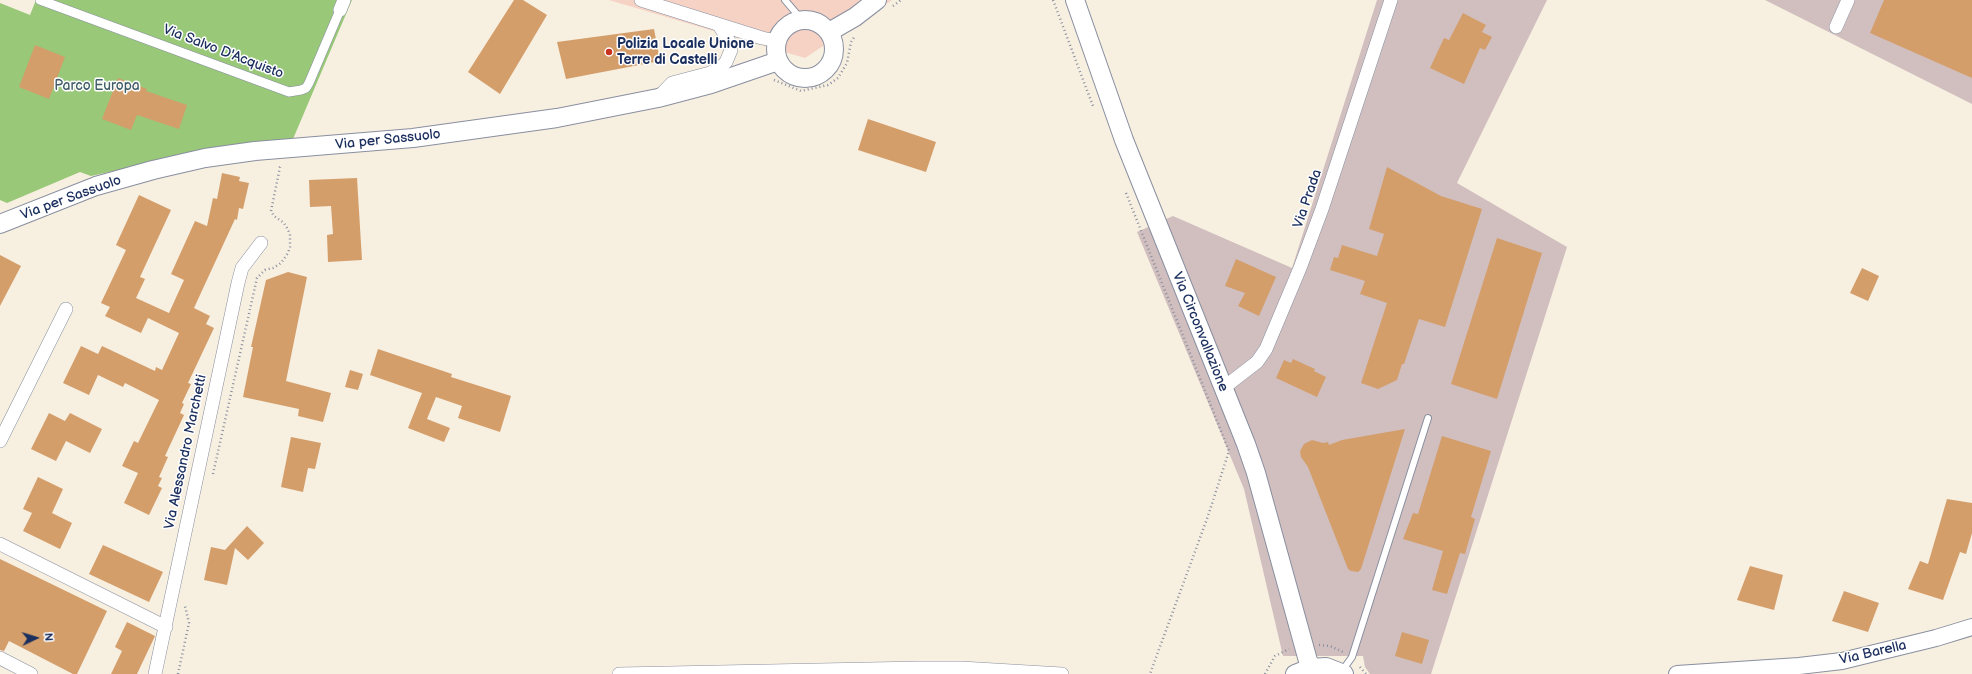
<!DOCTYPE html>
<html>
<head>
<meta charset="utf-8">
<style>
	body { margin:0 }
	#map { position:relative; width:1972px; height:674px; overflow:hidden; background:#f7efe0; font-family:"Balsamiq Sans",sans-serif }
	canvas { display:block }
	.north { position:absolute; left:16px; top:618px; width:40px; height:40px; -webkit-text-stroke:3px #fff; paint-order:stroke; rotate:86deg; font-size:11px; font-weight:700; line-height:16px; text-align:center; color:#1b2f5e }
	.north::after { content:''; display:block; margin:auto; width:14px; height:18px; background:#1b2f5e; clip-path:polygon(50% 0,100% 100%,50% 72%,0 100%) }
</style>
</head>
<body>
<div id="map">
<canvas width="1972" height="674"></canvas>
<div class="north">N</div>
</div>
<script>
const context = document.querySelector('canvas').getContext('2d');
context.lineJoin = 'round';
function fill(path, color) { context.fillStyle = color; context.fill(path, 'evenodd'); }
const toPath = rows => new Path2D(rows.map(r => 'M' + r).join(''));
function strokePath(path, color, width, dash) { context.strokeStyle = color; context.lineWidth = width; context.lineCap = dash ? 'butt' : 'round'; context.setLineDash(dash || []); context.stroke(path); }
function label(font, color, halo, rows, align = 'center') {
  context.font = font + ' "Balsamiq Sans",sans-serif'; context.lineWidth = 3; context.setLineDash([]); context.textBaseline = 'middle'; context.strokeStyle = halo; context.fillStyle = color; for (const [text, x, y, turn = 0] of rows) {
    context.save(); context.translate(x, y); context.rotate((+turn || 0) * Math.PI / 180); context.textAlign = isNaN(turn) ? turn : align; if (halo) context.strokeText(text, 0, 0); context.fillText(text, 0, 0); context.restore();
  }
}
fill(toPath([
	[609,0,892,0,805,58]
]), '#f6d2c5');
fill(toPath([
	[1377,0,1547,0,1457,183,1567,247,1431,674,1370,674,1365,667,1363,656,1283,656,1244,489,1137,232,1173,216,1292,268],
	[1765,0,1972,0,1972,104]
]), '#d1bfbf');
fill(toPath([
	[36,0,352,0,293,139,136,166,91,176,80,172,7,203,0,200,0,3,30,15]
]), '#98c878');
fill(toPath([
	[514,0,523,0,547,15,500,94,468,72],
	[1884,0,1972,0,1972,78,1870,33],
	[1463,13,1486,25,1482,32,1492,37,1485,50,1480,48,1464,84,1430,68,1444,38,1449,40],
	[654,29,660,61,566,79,557,42],
	[35,45,65,57,49,99,19,87],
	[118,78,147,89,146,91,187,105,179,129,137,115,131,130,102,119],
	[868,119,936,142,926,172,858,150],
	[1387,167,1441,196,1482,209,1445,327,1419,319,1404,364,1402,364,1397,380,1378,389,1361,383,1387,303,1360,294,1365,281,1330,270,1334,257,1338,258,1342,245,1377,256,1384,234,1369,229],
	[222,173,240,177,239,181,249,183,243,209,239,208,237,220,235,219,194,308,210,316,206,324,214,328,188,383,191,384,182,403,184,404,180,413,184,415,165,456,168,457,159,477,162,478,158,486,162,488,149,515,124,503,138,473,122,466,134,441,138,443,159,400,125,383,123,387,98,375,89,395,63,383,81,346,98,354,102,346,155,371,156,367,162,370,179,333,148,318,141,333,105,316,110,307,101,303,126,250,116,245,139,195,171,210,140,277,145,279,136,298,169,313,184,280,171,274,195,221,207,226,213,198,217,199],
	[357,178,362,260,328,262,327,235,333,234,331,206,310,207,309,180],
	[1497,238,1542,253,1497,399,1451,384],
	[0,255,21,266,0,306],
	[1236,259,1276,277,1259,316,1238,306,1245,293,1225,286],
	[1862,268,1879,276,1868,301,1850,293],
	[288,272,307,277,286,381,331,393,323,422,298,416,299,409,243,397,253,347,251,347,266,280],
	[378,349,452,374,451,377,511,396,500,432,458,418,462,406,436,397,427,419,450,428,444,442,408,428,422,393,370,375],
	[1293,359,1315,369,1314,371,1326,377,1317,397,1276,378,1284,360,1291,363],
	[350,370,363,374,358,390,345,387],
	[49,413,65,421,70,413,102,429,90,453,66,441,56,461,31,449],
	[1405,429,1361,569,1358,572,1351,571,1348,569,1308,467,1301,457,1300,451,1304,444,1312,440,1323,443,1328,442,1329,445,1342,440],
	[1442,436,1491,451,1471,517,1475,519,1465,554,1460,553,1447,594,1432,590,1443,551,1403,539,1413,513,1418,514],
	[291,437,321,443,315,469,308,468,303,492,281,487],
	[38,477,63,489,52,513,72,523,60,549,23,531,32,513,23,509],
	[1947,499,1972,503,1972,533,1966,554,1960,552,1943,600,1908,589,1920,561,1928,564],
	[247,526,264,543,248,560,235,548,227,585,204,580,211,547,225,550],
	[103,545,163,572,149,602,89,574],
	[0,559,107,611,77,674,73,674,9,641,4,651,0,650],
	[1750,566,1783,575,1774,610,1737,600],
	[1844,591,1879,603,1868,632,1832,621],
	[127,622,155,636,137,674,111,674,122,651,115,647],
	[1402,632,1429,640,1422,664,1395,656]
]), '#d49e6b');
const service = toPath([
	[785,0,802,20],
	[1342,671,1352,657,1428,418]
]);
const pedestrian = toPath([
	[40,0,289,92,301,90,306,88,309,83,340,10]
]);
const minor = toPath([
	[641,0,762,38,777,41],
	[340,10,344,0],
	[1836,27,1848,0],
	[658,98,672,83,710,73,721,67,726,62,731,50,730,43,719,25],
	[1222,389,1257,362,1266,349,1300,268,1322,209,1391,0],
	[0,441,66,309],
	[0,544,166,627],
	[0,658,31,674],
	[155,674,238,283,242,268,261,243],
	[619,674,919,668,961,668,1062,674]
]);
const tertiary = toPath([
	[1677,674,1799,666,1842,661,1936,638,1972,627]
]);
const secondary = toPath([
	[1075,0,1124,140,1246,444,1256,473,1310,668],
	'776 49a29 29 0 1 1 58 0a29 29 0 1 1-58 0Z',
	[829,32,855,17,877,0],
	[0,224,96,186,153,170,205,158,255,151,413,138,557,118,658,98,711,84,778,61],
	[1295,674,1310,668,1326,667,1344,674]
]);
strokePath(service, '#898f9f', 8);
strokePath(pedestrian, '#898f9f', 10);
strokePath(minor, '#898f9f', 14);
strokePath(tertiary, '#898f9f', 18);
strokePath(secondary, '#898f9f', 20);
strokePath(toPath([
	[1053,0,1093,106],
	[893,6,901,0],
	[774,80,801,91,828,85,838,78,847,63,851,42,855,36],
	[1126,193,1229,451,1208,516,1150,674],
	[213,474,257,278,265,270,273,268,281,263,288,253,290,247,290,234,287,228,284,223,274,216,271,211,280,167,282,165],
	[1319,645,1330,646,1343,652],
	[1360,667,1366,674],
	[178,674,189,623,185,606],
	[1265,674,1275,656,1289,649]
]), '#898f9f', 2.5, [1, 3]);
strokePath(service, '#fff', 6);
strokePath(pedestrian, '#fff', 9);
strokePath(minor, '#fff', 13);
strokePath(tertiary, '#fff', 16);
strokePath(secondary, '#fff', 18);
for (const [x, y, r, color] of [
	[609,52,4,"#c8321e"]
]) { const dot = new Path2D(); dot.arc(x, y, r, 0, 2 * Math.PI); context.fillStyle = color; context.fill(dot); strokePath(dot, '#fff', 1.5); }
label('bold 14px', '#1b2f5e', '#fff', [
	["Polizia Locale Unione",617,44],
	["Terre di Castelli",617,60]
], 'left');
label('14px', '#1b2f5e', '#fff', [
	["Via Salvo D'Acquisto",223,52,21],
	["Via per Sassuolo",388,140,-6],
	["Via per Sassuolo",71,198,-20],
	["Via Prada",1308,199,-71],
	["Via Circonvallazione",1200,332,68],
	["Via Alessandro Marchetti",186,452,-78],
	["Via Barella",1873,653,-13]
]);
label('14px', '#405d66', '#fff', [
	["Parco Europa",97,86]
]);
</script>
</body>
</html>
